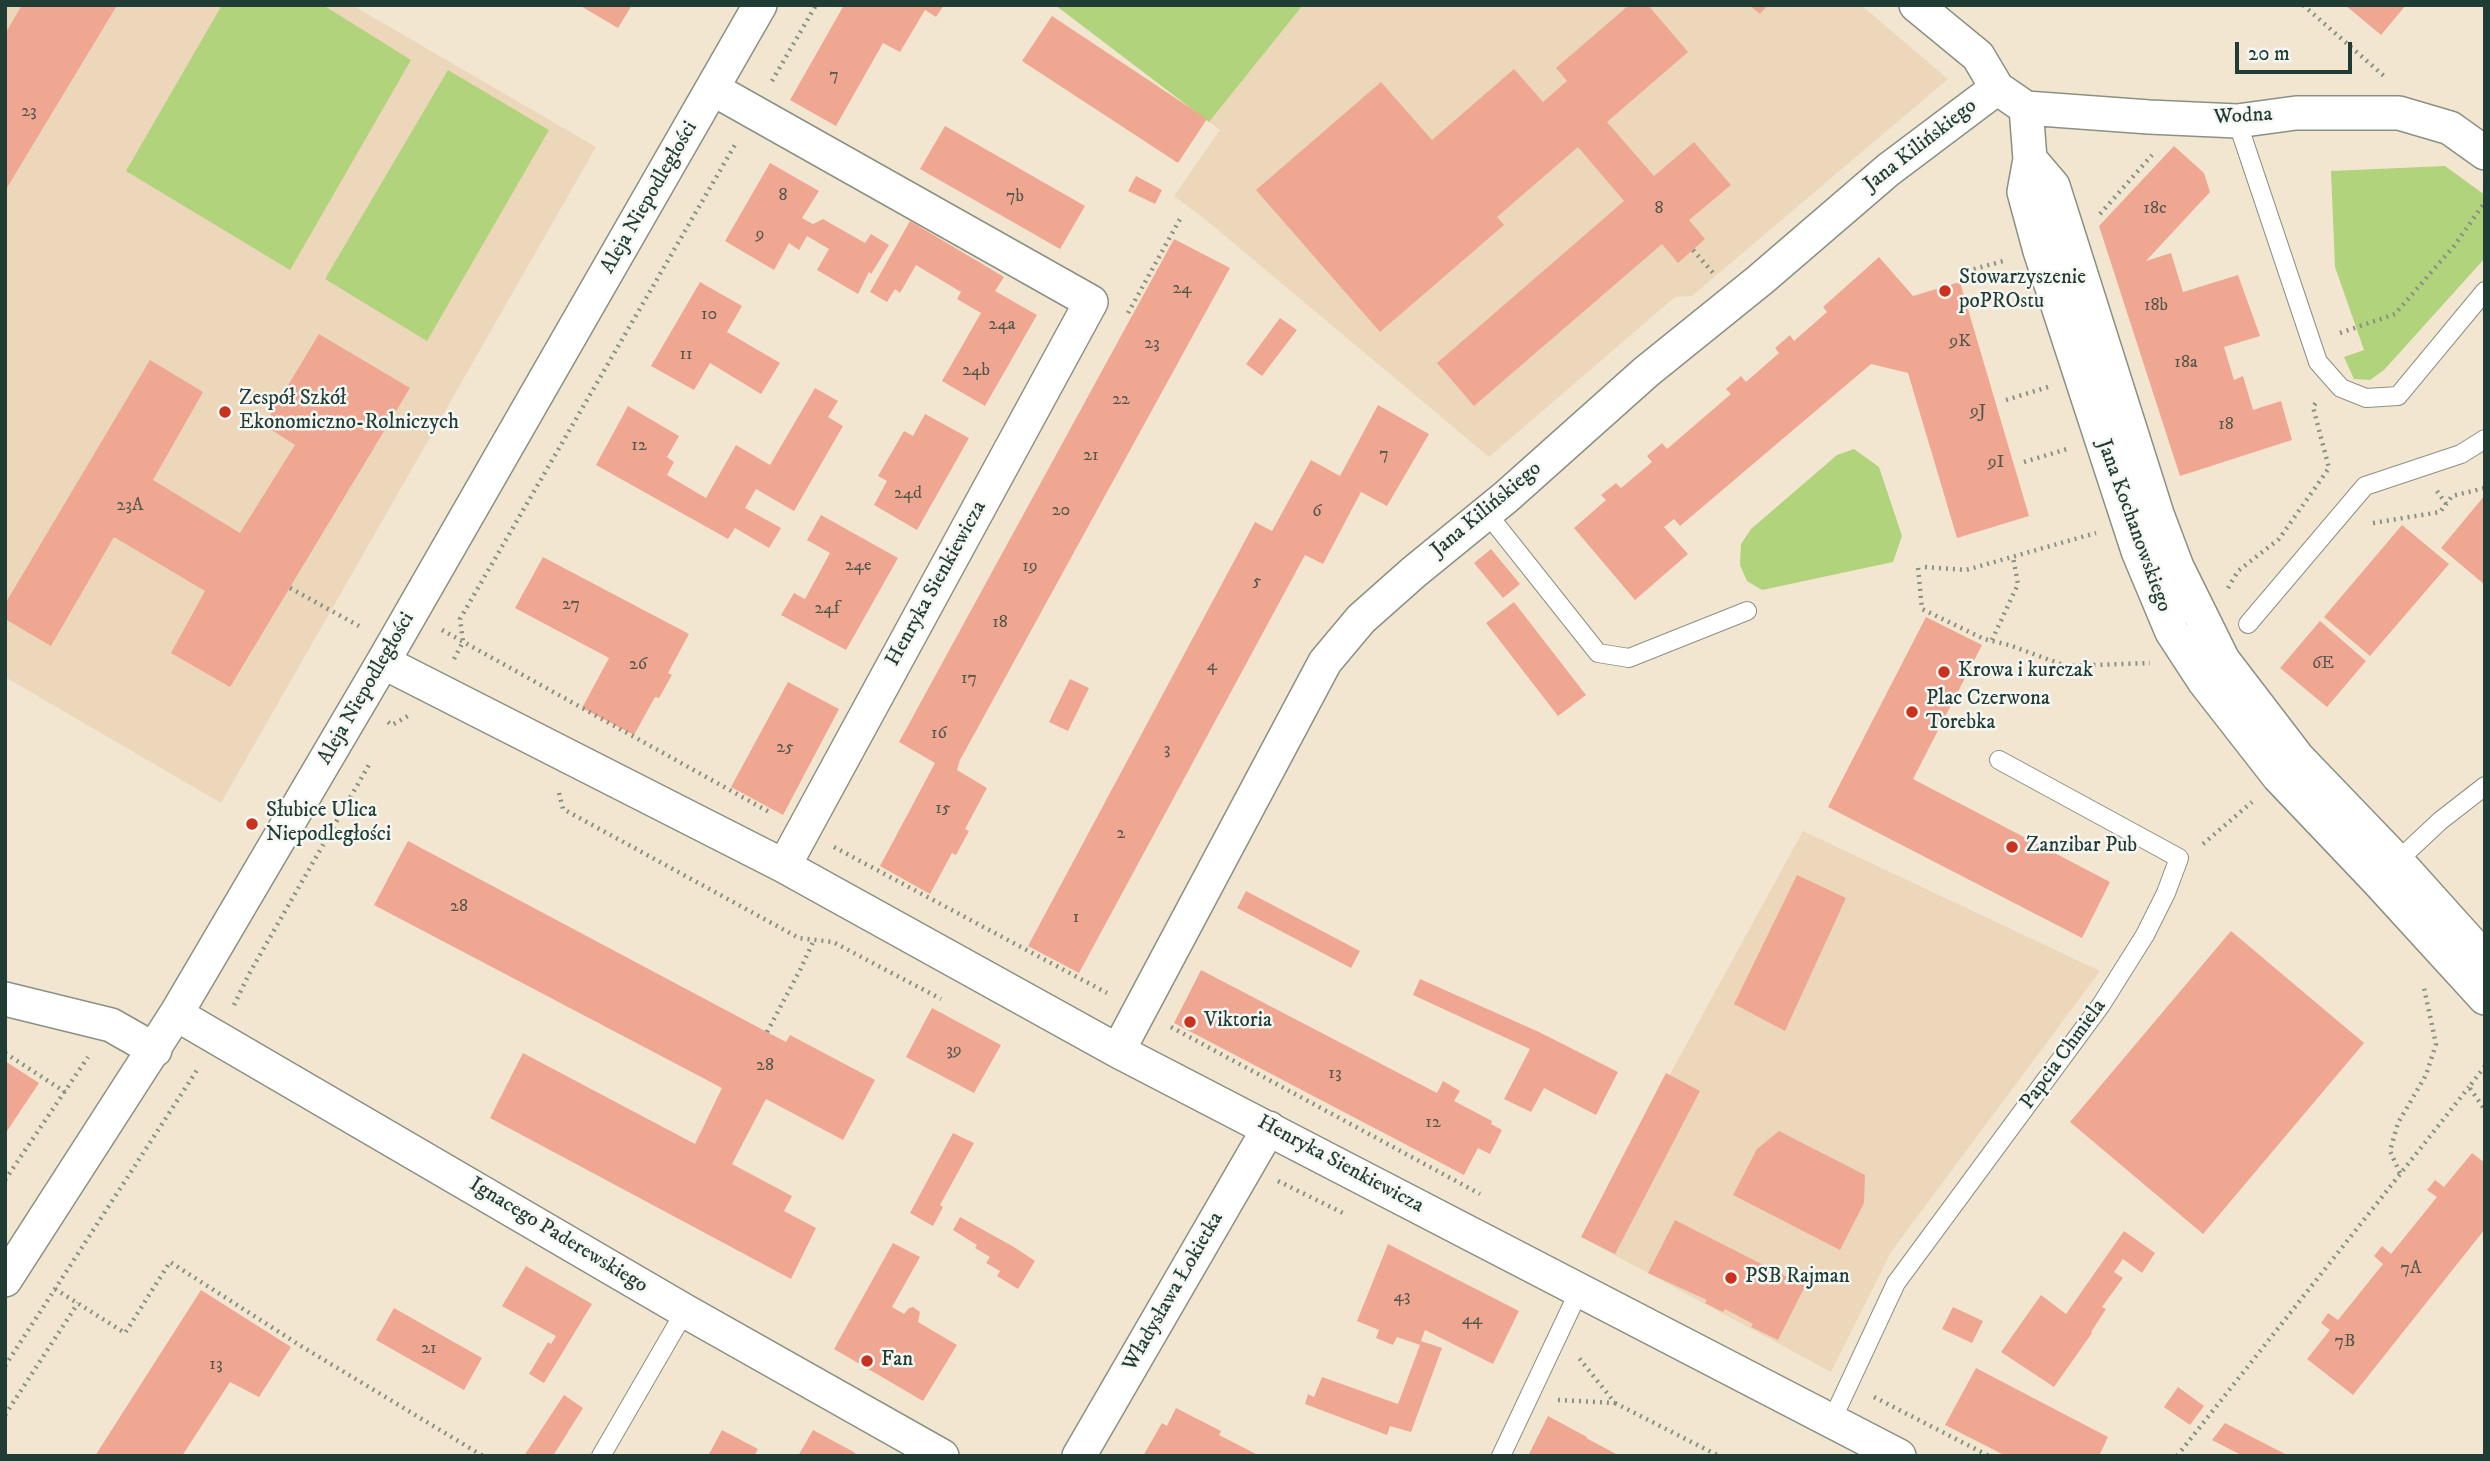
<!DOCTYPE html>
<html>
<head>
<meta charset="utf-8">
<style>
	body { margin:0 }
	#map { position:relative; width:2490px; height:1461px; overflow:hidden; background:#f3e6d1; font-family:"IM FELL DW Pica",serif }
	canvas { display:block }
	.frame { position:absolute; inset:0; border:7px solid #1f3d34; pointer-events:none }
	.scale { position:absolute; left:2235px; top:42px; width:117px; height:32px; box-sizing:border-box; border:4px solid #1f3d34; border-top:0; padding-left:9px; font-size:21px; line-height:24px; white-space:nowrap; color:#1f3d34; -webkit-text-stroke:5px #f6f6f2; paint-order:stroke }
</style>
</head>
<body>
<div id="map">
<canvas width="2490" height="1461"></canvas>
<div class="frame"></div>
<div class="scale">20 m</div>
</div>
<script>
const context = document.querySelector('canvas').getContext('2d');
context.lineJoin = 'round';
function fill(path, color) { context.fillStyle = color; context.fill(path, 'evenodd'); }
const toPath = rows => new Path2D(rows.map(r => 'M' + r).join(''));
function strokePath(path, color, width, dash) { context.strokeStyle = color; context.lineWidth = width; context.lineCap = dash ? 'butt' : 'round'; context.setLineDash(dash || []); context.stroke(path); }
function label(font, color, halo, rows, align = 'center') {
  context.font = font + ' "IM FELL DW Pica",serif'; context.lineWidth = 5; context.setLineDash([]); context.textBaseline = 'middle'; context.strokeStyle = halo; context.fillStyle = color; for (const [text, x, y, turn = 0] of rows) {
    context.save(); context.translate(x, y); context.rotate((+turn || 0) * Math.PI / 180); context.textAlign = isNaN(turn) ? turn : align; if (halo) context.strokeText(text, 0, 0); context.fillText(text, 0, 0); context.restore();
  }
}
fill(toPath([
	[5,5,352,5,596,147,221,803,5,677],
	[1303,5,1861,5,1948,79,1692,296,1675,297,1489,457,1206,220,1174,196,1220,130,1209,122],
	[1803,831,2100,971,1891,1252,1831,1372,1581,1237]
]), '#ecd7ba');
fill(toPath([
	[222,5,323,5,411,60,290,270,126,171],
	[1055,5,1303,5,1209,122],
	[448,70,549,130,427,341,325,279],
	[2445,166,2485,195,2485,258,2384,370,2370,380,2354,379,2344,357,2364,350,2335,267,2331,171],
	[1854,449,1879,467,1902,536,1893,562,1762,590,1747,581,1740,565,1741,544,1751,529,1837,455]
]), '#b1d37b');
fill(toPath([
	[22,5,116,7,5,191,5,34],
	[579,5,632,5,618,28],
	[844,5,944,5,936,17,925,10,900,52,883,43,836,126,790,100],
	[1629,5,1648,5,1688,52,1607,122,1654,176,1694,142,1731,185,1689,220,1705,239,1678,263,1662,244,1474,406,1437,363,1624,201,1578,147,1497,217,1504,225,1380,332,1256,190,1381,82,1432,140,1514,69,1543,102,1567,81,1556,68],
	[1749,5,1768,5,1760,14],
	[2345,5,2406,5,2381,35],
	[1052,16,1207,119,1178,163,1022,61],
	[945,126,1085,206,1060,249,920,169],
	[2174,146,2204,173,2210,192,2146,261,2171,253,2183,292,2238,275,2260,336,2224,347,2234,380,2243,376,2253,410,2281,401,2292,440,2180,476,2099,226],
	[770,163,819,191,802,218,813,224,823,219,865,243,871,234,889,245,871,274,869,272,858,294,817,270,829,249,807,236,799,250,789,243,774,270,725,241],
	[1136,176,1162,190,1155,204,1128,191],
	[910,221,1004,277,995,291,1037,315,985,406,942,381,981,313,957,299,961,292,916,265,900,293,895,289,887,302,870,292],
	[1174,239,1230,268,960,760,957,770,987,788,965,829,969,831,956,855,952,853,930,894,880,866,935,763,899,742],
	[1879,257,1913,296,1960,282,2029,516,1957,538,1908,373,1871,364,1680,526,1674,519,1664,527,1688,554,1635,600,1574,528,1606,500,1601,495,1616,483,1621,488,1652,462,1647,456,1662,443,1667,449,1731,394,1726,389,1741,376,1746,382,1779,353,1775,348,1790,335,1794,341,1827,312,1823,307],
	[700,282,742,306,727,332,780,363,761,394,710,363,694,390,651,366],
	[1280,318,1297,330,1262,376,1246,364],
	[319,334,410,388,230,687,171,653,205,591,114,537,51,646,5,619,5,604,150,360,203,392,153,480,240,533,295,445,264,425],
	[815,388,838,401,828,417,843,426,794,511,756,489,745,508,781,528,769,548,735,528,728,539,596,465,628,406,679,436,667,457,674,462,667,475,706,498,736,445,770,465],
	[1378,405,1429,434,1387,506,1361,492,1323,564,1305,555,1079,973,1028,946,1255,522,1272,531,1311,460,1340,476],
	[925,414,969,438,917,530,874,505,887,481,878,476,904,431,913,436],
	[2485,495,2485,585,2441,548],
	[821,515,898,558,846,650,781,615,794,593,805,599,830,553,807,540],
	[2402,525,2449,564,2370,656,2324,617],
	[1491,549,1520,584,1503,598,1474,563],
	[543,557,689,634,668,673,672,675,659,698,655,697,634,735,582,708,609,658,515,608],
	[1514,602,1586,695,1558,716,1486,623],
	[1926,617,1982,645,1913,779,2110,882,2082,938,1828,807],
	[2320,621,2366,661,2327,707,2280,668],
	[1070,679,1089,688,1068,731,1049,722],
	[788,682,839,709,783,815,731,787],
	[408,841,767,1032,786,1042,790,1035,875,1080,843,1140,766,1099,732,1164,792,1196,784,1211,816,1228,791,1279,490,1118,523,1053,695,1144,722,1088,374,905],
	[1797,875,1846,898,1785,1031,1734,1004],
	[1246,891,1360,951,1351,968,1237,908],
	[2231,931,2364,1043,2203,1234,2070,1122],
	[1201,970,1437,1093,1443,1081,1460,1091,1454,1101,1492,1121,1491,1124,1502,1130,1490,1154,1478,1148,1464,1175,1174,1023],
	[1420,979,1539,1032,1618,1072,1596,1115,1544,1088,1531,1112,1504,1099,1530,1049,1413,995],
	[932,1008,1001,1045,974,1093,906,1057],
	[5,1061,39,1083,5,1134],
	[1666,1073,1700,1091,1615,1254,1581,1237],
	[1779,1131,1865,1175,1864,1203,1840,1250,1733,1195,1757,1149],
	[953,1133,974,1143,940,1205,943,1207,933,1226,910,1213],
	[2472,1153,2485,1163,2485,1229,2353,1395,2307,1359,2330,1330,2321,1323,2328,1313,2338,1320,2383,1264,2374,1256,2382,1246,2391,1254,2437,1197,2427,1190,2435,1180,2444,1187],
	[960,1217,1014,1247,1035,1261,1018,1289,997,1276,1000,1271,986,1263,990,1257,975,1248,977,1245,953,1230],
	[1675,1220,1805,1286,1778,1340,1751,1327,1753,1324,1725,1309,1723,1312,1705,1303,1707,1300,1648,1273],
	[2124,1231,2155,1253,2142,1273,2123,1259,2114,1272,2123,1278,2102,1307,2106,1309,2091,1332,2092,1333,2054,1387,2001,1352,2041,1295,2066,1314],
	[893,1243,920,1257,892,1307,904,1314,909,1308,913,1307,920,1312,918,1322,957,1345,923,1401,834,1349],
	[1388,1244,1519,1311,1493,1364,1425,1330,1421,1341,1442,1348,1411,1432,1390,1426,1387,1435,1305,1404,1308,1394,1314,1397,1322,1377,1398,1404,1420,1345,1397,1337,1393,1345,1376,1338,1379,1330,1357,1321],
	[526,1266,592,1304,544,1383,529,1374,548,1342,551,1344,556,1336,502,1306],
	[201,1290,291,1347,259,1397,230,1382,182,1456,95,1456],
	[1953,1307,1983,1321,1972,1343,1942,1329],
	[394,1308,482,1358,464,1390,376,1340],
	[1976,1368,2108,1437,2099,1456,2006,1456,1945,1425],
	[2178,1387,2204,1406,2190,1425,2164,1407],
	[564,1395,583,1408,553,1456,524,1456],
	[1176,1408,1221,1431,1219,1435,1260,1456,1143,1456,1162,1423,1167,1426],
	[1548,1416,1587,1437,1586,1438,1620,1456,1528,1456],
	[2225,1423,2289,1456,2243,1456,2212,1440],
	[722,1430,758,1449,754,1456,708,1456],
	[813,1430,852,1451,859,1456,798,1456]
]), '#f0a792');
const lane = toPath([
	[2237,121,2318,362,2341,388,2366,398,2398,396,2485,291],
	[1486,512,1598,653,1629,658,1747,611],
	[2248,624,2365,486,2461,454,2485,439],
	[2392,866,2440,821,2485,786],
	[1832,1420,1896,1283,2101,1005,2145,935,2166,893,2179,858,1999,760],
	[601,1456,685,1311],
	[1501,1456,1579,1291]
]);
const street = toPath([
	[1916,5,1978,56,1997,88,2026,108,2149,117,2237,121,2296,113,2399,113,2450,128,2485,153],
	[713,89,1091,302,784,866],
	[2026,108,2030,159,2053,186,2157,514,2177,567,2223,660,2298,758,2397,861,2485,959],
	[2030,159,2024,192,2040,251,2138,551,2172,632,2204,681,2279,777,2377,880,2485,998],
	[383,662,784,866,1118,1051,1899,1456],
	[5,999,111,1025,155,1050],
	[176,1014,685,1311,942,1456],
	[1118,1051,1325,662,1361,619,1414,572,1506,497,1646,372,1760,280,1888,170,1997,88],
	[5,1280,176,1014,383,662,760,5],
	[1079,1456,1269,1128]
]);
strokePath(lane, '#899282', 20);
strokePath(street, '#899282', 36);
strokePath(toPath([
	[2303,5,2384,76],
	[772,81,816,5],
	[2100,214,2152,155],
	[1693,250,1714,274],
	[1967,271,2007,260],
	[1128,313,1180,219],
	[2340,333,2395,314,2454,246,2485,202],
	[2006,400,2048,387],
	[2024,462,2067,449],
	[2437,491,2446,504],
	[2373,523,2440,512,2452,496,2485,488],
	[1925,567,1966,570,2096,533],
	[1918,568,1922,609,1984,639,2009,645,2066,666,2150,663],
	[290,588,359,626],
	[2228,588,2238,571,2279,539,2329,468,2313,407,2317,401],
	[442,630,771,813],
	[1992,640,2018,584,2013,557],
	[454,659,463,642,460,619,736,143],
	[388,722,392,725,408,716],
	[559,793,563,809,799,938,833,942,941,999],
	[2203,844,2252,802],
	[834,847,1107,993],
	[234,1005,249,974,370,763],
	[1171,1027,1480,1194],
	[767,1032,800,970,814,940],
	[5,1053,65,1092],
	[2485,1066,2469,1087,2485,1110],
	[2400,1173,2390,1151,2398,1123,2426,1075,2436,1044,2424,988],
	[5,1180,88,1057],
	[1278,1181,1343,1213],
	[55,1289,125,1333,170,1262,301,1346,483,1456],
	[5,1366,199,1067],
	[1874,1397,1989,1456],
	[1558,1400,1615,1403,1579,1358],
	[1615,1403,1719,1456],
	[5,1415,78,1303],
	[2177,1456,2469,1087]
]), '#899282', 4.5, [2, 5]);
strokePath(lane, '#fff', 18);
strokePath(street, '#fff', 33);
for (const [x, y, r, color] of [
	[1945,291,7,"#c8321e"],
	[225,412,7,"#c8321e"],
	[1944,672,7,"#c8321e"],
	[1912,712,7,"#c8321e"],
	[252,824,7,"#c8321e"],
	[2012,847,7,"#c8321e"],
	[1190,1022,7,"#c8321e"],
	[1731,1278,7,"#c8321e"],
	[867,1361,7,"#c8321e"]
]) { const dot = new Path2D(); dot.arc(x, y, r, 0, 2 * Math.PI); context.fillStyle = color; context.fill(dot); strokePath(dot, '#f6f6f2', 2.5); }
label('18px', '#53584c', null, [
	["7",834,76],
	["23",29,112],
	["8",783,196],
	["7b",1015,197],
	["8",1659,209],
	["18c",2155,209],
	["9",760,235],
	["24",1182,289],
	["18b",2156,306],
	["10",709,315],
	["24a",1002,325],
	["9K",1960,342],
	["23",1152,344],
	["11",686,355],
	["18a",2186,363],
	["24b",976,371],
	["22",1121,400],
	["9J",1978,412],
	["18",2226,425],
	["12",639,446],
	["7",1384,455],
	["21",1091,456],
	["9I",1996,463],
	["24d",908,494],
	["23A",130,506],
	["20",1061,511],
	["6",1317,512],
	["24e",858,566],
	["19",1030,567],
	["5",1257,582],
	["27",571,605],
	["24f",827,609],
	["18",1000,623],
	["6E",2323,664],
	["26",638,665],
	["4",1212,666],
	["17",969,679],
	["16",939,734],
	["25",785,748],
	["3",1167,750],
	["15",943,809],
	["2",1121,834],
	["28",459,907],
	["1",1076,918],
	["39",954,1051],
	["28",765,1066],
	["13",1335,1074],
	["12",1433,1123],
	["7A",2411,1269],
	["43",1402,1297],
	["44",1472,1320],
	["7B",2345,1342],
	["21",429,1349],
	["13",216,1365]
]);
label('21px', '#1f3d34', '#f6f6f2', [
	["Wodna",2243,117,-3],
	["Jana Kilińskiego",1921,146,-38],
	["Aleja Niepodległości",650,198,-60],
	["Jana Kilińskiego",1487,510,-40],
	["Jana Kochanowskiego",2133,526,70],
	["Henryka Sienkiewicza",937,584,-61],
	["Aleja Niepodległości",367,689,-60],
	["Papcia Chmiela",2064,1055,-54],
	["Henryka Sienkiewicza",1340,1165,28],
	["Ignacego Paderewskiego",558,1236,31],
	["Władysława Łokietka",1174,1292,-60]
]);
label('21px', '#1f3d34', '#f6f6f2', [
	["Stowarzyszenie",1959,279],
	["poPROstu",1959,303],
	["Zespół Szkół",239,400],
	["Ekonomiczno-Rolniczych",239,424],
	["Krowa i kurczak",1958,672],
	["Plac Czerwona",1926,700],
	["Torebka",1926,724],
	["Słubice Ulica",266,812],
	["Niepodległości",266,836],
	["Zanzibar Pub",2026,847],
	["Viktoria",1204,1022],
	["PSB Rajman",1745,1278],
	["Fan",881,1361]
], 'left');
</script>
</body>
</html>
